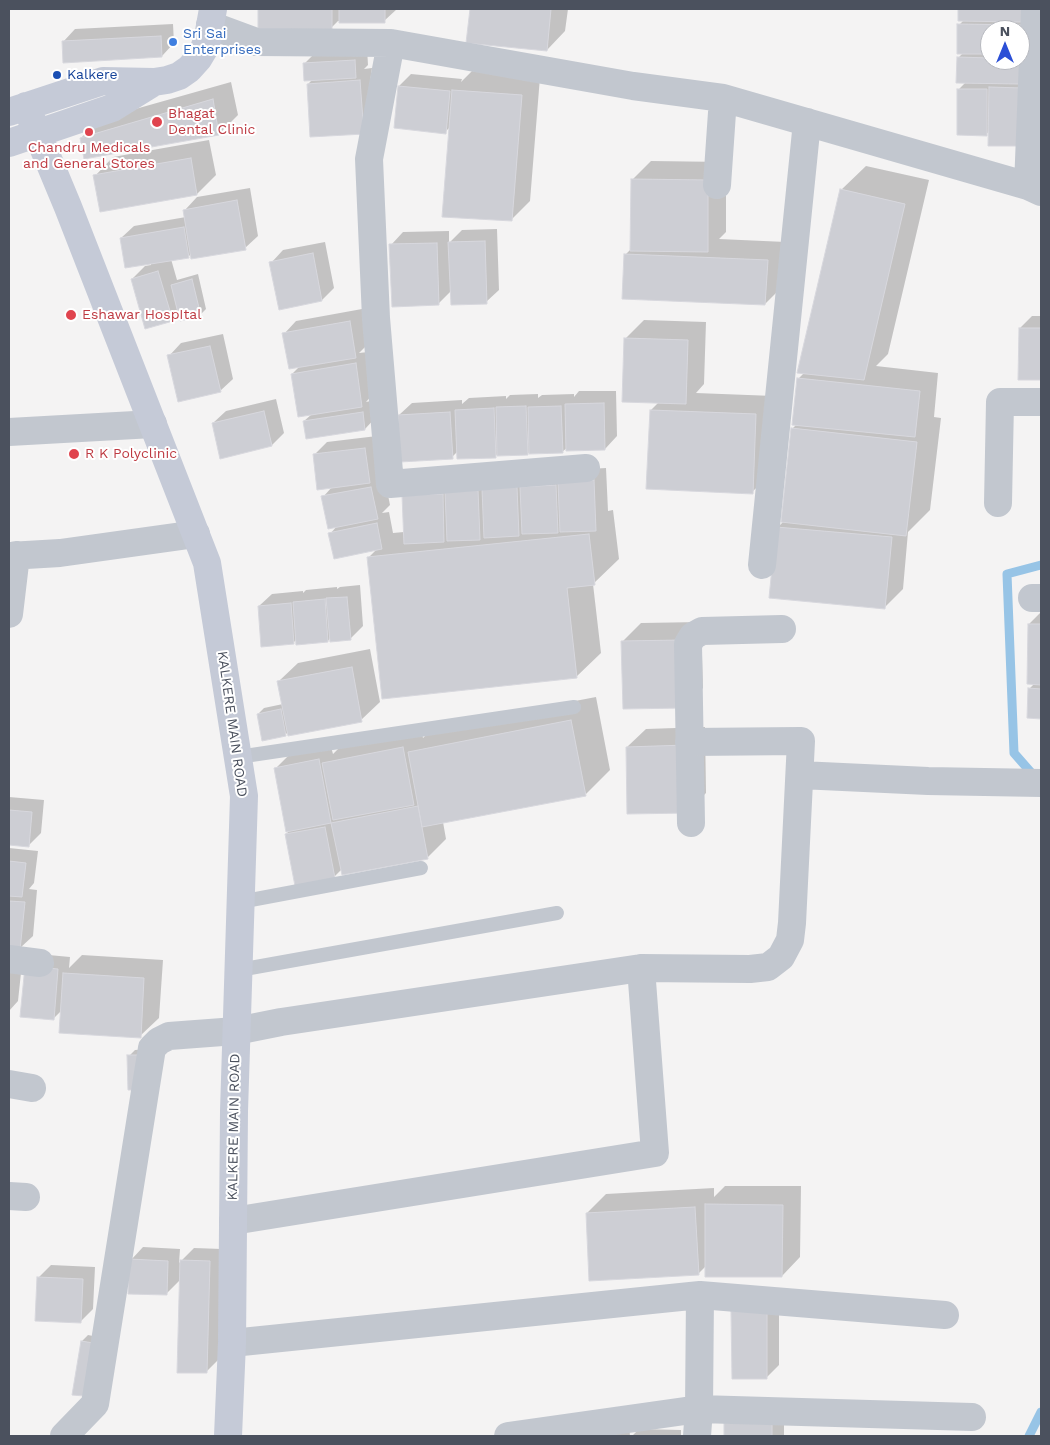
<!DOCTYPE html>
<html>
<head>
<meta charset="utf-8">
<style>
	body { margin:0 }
	#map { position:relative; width:1050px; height:1445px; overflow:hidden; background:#f4f3f3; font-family:"Work Sans",sans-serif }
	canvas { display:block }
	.frame { position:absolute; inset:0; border:10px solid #4b515e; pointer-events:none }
	.north { position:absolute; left:980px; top:20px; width:50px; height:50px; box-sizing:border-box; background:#fff; border:1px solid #b7b9bf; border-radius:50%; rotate:0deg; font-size:14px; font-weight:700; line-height:20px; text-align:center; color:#4b515e }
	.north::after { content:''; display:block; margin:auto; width:18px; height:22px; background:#2b4fd6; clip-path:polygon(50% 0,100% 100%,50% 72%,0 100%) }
</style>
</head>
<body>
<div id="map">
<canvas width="1050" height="1445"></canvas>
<div class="frame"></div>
<div class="north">N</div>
</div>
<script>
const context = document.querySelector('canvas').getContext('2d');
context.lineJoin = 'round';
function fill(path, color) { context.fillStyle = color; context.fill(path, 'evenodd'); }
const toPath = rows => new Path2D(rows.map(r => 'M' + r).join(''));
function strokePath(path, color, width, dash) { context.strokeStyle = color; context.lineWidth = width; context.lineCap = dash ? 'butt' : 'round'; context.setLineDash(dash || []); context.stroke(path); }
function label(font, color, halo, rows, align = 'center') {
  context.font = font + ' "Work Sans",sans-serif'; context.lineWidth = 4; context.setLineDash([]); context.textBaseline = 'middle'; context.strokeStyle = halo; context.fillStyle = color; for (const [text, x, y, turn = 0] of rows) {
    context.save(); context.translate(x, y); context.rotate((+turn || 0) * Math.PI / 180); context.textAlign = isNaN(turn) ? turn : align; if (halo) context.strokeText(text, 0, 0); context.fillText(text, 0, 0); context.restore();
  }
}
fill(toPath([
	[259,9,397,9,384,21,338,21,331,28,259,28],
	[471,9,568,9,565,31,547,50,468,42],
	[959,9,1032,9,1033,70,986,135,959,89,966,82,958,58,963,53,959,25,964,20,959,20],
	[990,30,1020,30,1020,60,990,60],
	[173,24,174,43,162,56,63,42,75,29],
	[367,48,368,65,364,69,372,68,363,132,308,84,313,79,304,64,317,51],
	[472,71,540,77,530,201,511,220,450,127,445,132,399,86,411,74,462,79,461,82],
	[231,82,238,115,219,134,81,138,100,119],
	[209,140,216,175,197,194,95,176,113,157],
	[651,161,726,162,726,232,719,239,786,242,784,285,765,304,625,255,631,249,632,180],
	[866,166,929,180,888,354,876,366,938,373,934,417,941,418,930,510,908,532,903,589,885,607,777,528,784,521,793,428,797,424,798,379,804,373,841,190],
	[250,188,258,236,245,248,192,253,189,256,171,259,177,280,198,274,206,309,200,315,179,313,172,320,132,279,145,266,151,265,151,263,121,238,134,226,186,217,185,210,197,197],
	[497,229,499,290,486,302,451,291,438,304,391,245,403,232,449,231,449,243,462,230],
	[325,242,334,288,322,300,271,263,283,250],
	[362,309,368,344,359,353,368,352,374,393,366,402,375,400,377,416,365,429,304,421,312,414,292,374,300,366,284,334,296,321],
	[1032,316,1041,316,1041,379,1019,378,1020,328],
	[644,320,706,322,704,384,696,393,774,396,771,474,752,492,651,410,659,402,626,338],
	[223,334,233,379,220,391,169,356,181,343],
	[579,391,616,391,617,436,605,449,568,447,562,452,531,451,527,454,499,453,495,456,458,451,452,457,399,415,412,403,462,400,462,404,469,398,506,396,506,399,510,395,538,394,538,398,542,395,574,394,574,397],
	[276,399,284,433,272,445,213,423,226,411],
	[377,436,382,470,376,476,384,475,390,505,382,513,389,512,393,533,404,532,403,496,572,470,606,468,608,511,613,510,619,559,593,584,601,653,576,677,368,558,377,549,330,534,337,526,323,497,332,487,314,455,327,442],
	[360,585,363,626,350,639,330,638,328,641,297,639,293,643,259,606,272,594,303,591,303,593,306,590,337,587,337,589,340,587],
	[1041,612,1041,717,1029,717,1029,689,1035,683,1029,624],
	[701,622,703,688,684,706,623,641,641,623],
	[370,649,380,702,361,720,288,732,285,735,258,714,264,708,283,704,279,681,298,663],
	[596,697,610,770,585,795,443,822,446,839,427,858,342,869,334,877,286,834,290,830,275,769,288,756,331,747,333,754,342,745,421,729,423,738,433,728],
	[705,727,706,793,688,811,627,747,646,729],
	[9,797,44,800,41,833,29,845,9,844],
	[9,848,38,851,34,883,29,889,37,890,33,936,20,948,9,947],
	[9,952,23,954,18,1001,9,1011],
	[38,954,70,957,69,968,82,955,163,960,159,1018,140,1036,62,1010,53,1019],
	[147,1049,142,1089,129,1056,135,1050],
	[725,1186,801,1186,800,1257,782,1276,706,1266,698,1274,587,1213,606,1194,714,1188,714,1197],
	[143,1247,180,1249,179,1263,194,1248,222,1249,219,1359,206,1372,181,1279,166,1294,131,1260],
	[51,1265,95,1267,93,1309,80,1322,38,1278],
	[779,1298,779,1365,767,1377,733,1311],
	[88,1335,98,1337,73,1393,82,1341],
	[784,1412,784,1436,725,1436,725,1424],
	[629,1424,630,1436,528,1436],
	[639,1429,681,1430,681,1436,632,1436]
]), '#0003');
strokePath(toPath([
	[1035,777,1014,753,1007,574,1041,565],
	[1029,1436,1041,1412]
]), '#97c4e6', 9);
const building = toPath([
	[258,9,332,9,332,30,258,30,258,9],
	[339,9,385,9,385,23,339,23,339,9],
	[470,9,551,9,547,51,466,43,470,9],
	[958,9,1022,9,1021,22,958,21,958,9],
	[957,24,1021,25,1020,55,1020,30,990,30,990,54,957,54,957,24],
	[161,36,162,57,63,63,62,41,161,36],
	[957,57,990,58,990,60,1020,60,1020,84,956,83,957,57],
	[355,60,356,78,304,81,303,63,355,60],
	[360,80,364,134,310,137,307,84,360,80],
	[398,86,450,91,446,134,394,128,398,86],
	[989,87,1022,88,1021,146,988,146,989,87],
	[957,89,987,89,987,136,957,135,957,89],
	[452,90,522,95,512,221,442,217,452,90],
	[213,99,219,135,84,159,80,138,213,99],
	[191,158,197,195,100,212,93,175,191,158],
	[631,179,708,180,708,252,630,251,631,179],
	[840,189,905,204,864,380,797,373,840,189],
	[237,200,246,250,191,259,183,210,237,200],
	[184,227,189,258,125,268,120,238,184,227],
	[485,241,487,304,451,305,448,242,485,241],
	[437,243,439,305,392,307,389,244,437,243],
	[313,253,322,301,279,310,269,262,313,253],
	[624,254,768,260,765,305,622,299,624,254],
	[158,271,173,321,145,329,131,279,158,271],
	[192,279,201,316,180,321,171,285,192,279],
	[350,321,356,358,289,369,282,333,350,321],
	[1019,328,1041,328,1041,380,1018,380,1019,328],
	[624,338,688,340,686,404,622,402,624,338],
	[210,346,221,392,178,402,167,355,210,346],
	[356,363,362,407,298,417,291,374,356,363],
	[797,378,920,391,915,437,792,425,797,378],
	[604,403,605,450,566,451,565,404,604,403],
	[526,406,528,455,497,456,496,407,526,406],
	[561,406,563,453,529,454,528,407,561,406],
	[494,408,496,458,457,459,455,410,494,408],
	[650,410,756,414,753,494,646,489,650,410],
	[264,411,272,446,220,459,212,423,264,411],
	[363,412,365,430,306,439,303,421,363,412],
	[450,412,453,459,400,462,398,415,450,412],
	[791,428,917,442,906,536,781,522,791,428],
	[365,448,370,483,317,490,313,454,365,448],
	[594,480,596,531,560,532,558,482,594,480],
	[556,485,558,533,522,534,520,487,556,485],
	[371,487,378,519,328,529,321,496,371,487],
	[517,487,519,536,484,538,482,489,517,487],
	[478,490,480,540,447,541,445,491,478,490],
	[443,494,444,542,404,544,402,495,443,494],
	[377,523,382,549,334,559,328,533,377,523],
	[776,527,892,537,885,609,769,598,776,527],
	[589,534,595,585,567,588,577,678,382,699,367,557,589,534],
	[347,597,351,640,330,642,326,598,347,597],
	[325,599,328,642,296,645,293,602,325,599],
	[291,603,294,644,261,647,258,606,291,603],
	[1028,624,1041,624,1041,685,1027,684,1028,624],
	[683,640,684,708,623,709,621,641,683,640],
	[352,667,362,722,288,736,277,681,352,667],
	[1028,688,1041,689,1041,719,1027,718,1028,688],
	[281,709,286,736,262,741,257,714,281,709],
	[571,720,586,796,422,827,408,752,571,720],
	[687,745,688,813,627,814,626,747,687,745],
	[403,747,414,805,333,820,322,763,403,747],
	[319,759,331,823,286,832,274,768,319,759],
	[418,806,428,859,342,875,331,823,418,806],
	[9,810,32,812,29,847,9,845,9,810],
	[325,827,335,878,295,886,285,834,325,827],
	[9,861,26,863,22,897,9,896,9,861],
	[9,901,25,902,20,950,9,949,9,901],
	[25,966,58,969,54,1020,20,1017,25,966],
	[63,973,144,978,141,1038,59,1033,63,973],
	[127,1055,141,1055,142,1090,128,1090,127,1055],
	[705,1204,783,1205,782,1277,705,1277,705,1204],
	[695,1207,699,1275,589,1281,586,1213,695,1207],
	[129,1259,168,1261,167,1295,128,1294,129,1259],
	[180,1260,210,1261,207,1373,177,1373,180,1260],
	[37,1277,83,1279,81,1323,35,1321,37,1277],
	[731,1311,767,1311,767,1379,732,1379,731,1311],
	[81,1341,93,1343,84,1396,72,1395,81,1341],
	[724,1423,772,1424,772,1436,724,1436,724,1423]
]);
fill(building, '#cdced4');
strokePath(building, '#d7d7dd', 1);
strokePath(toPath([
	[238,757,574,707],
	[240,902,421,868],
	[239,970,557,913]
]), '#c2c7cf', 14);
strokePath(toPath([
	[210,25,256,42,391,43,633,86,723,98,1028,186,1041,192],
	[391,43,369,159,376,318,390,484,586,468],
	[717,185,723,98],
	[1028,186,1035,9],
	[9,432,153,424],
	[998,503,1000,402,1041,402],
	[9,556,60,553,196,534],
	[762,565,807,122],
	[1032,598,1041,598],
	[9,614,16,555],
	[800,775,928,781,1041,783],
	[691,823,688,644,693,636,702,631,782,629],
	[9,959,40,963],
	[9,1084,32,1088],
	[9,1196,26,1197],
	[233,1221,655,1153,641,968],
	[700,1295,945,1315],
	[232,1343,700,1295,699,1409,697,1436],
	[64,1436,95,1404,152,1048,159,1041,169,1036,236,1031,281,1022,641,968,750,969,768,967,781,957,790,940,792,923,801,741,689,742],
	[508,1436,699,1409,972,1417]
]), '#c2c7cf', 28);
strokePath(toPath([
	[26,106,68,207,207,563,244,796,234,1111,232,1343,228,1436],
	[9,112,103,81,154,82],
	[9,143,112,108,154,82,167,80,179,76,189,69,198,59,204,49,208,37,213,9]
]), '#c5cad7', 28);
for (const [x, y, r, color] of [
	[173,42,5,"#3f7fe0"],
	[57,75,5,"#1a4fb4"],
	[157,122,6,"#e0444e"],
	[89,132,5,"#e0444e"],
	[71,315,6,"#e0444e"],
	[74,454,6,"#e0444e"]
]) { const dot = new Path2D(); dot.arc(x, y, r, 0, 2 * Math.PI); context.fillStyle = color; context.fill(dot); strokePath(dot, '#fff', 2); }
label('14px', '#366cbe', '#fff', [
	["Sri Sai",183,34],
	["Enterprises",183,50]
], 'left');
label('14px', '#164399', '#fff', [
	["Kalkere",67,75]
], 'left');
label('14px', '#be3a42', '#fff', [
	["Bhagat",168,114],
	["Dental Clinic",168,130],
	["Chandru Medicals",89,148,"center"],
	["and General Stores",89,164,"center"],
	["Eshawar HospItal",82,315],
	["R K Polyclinic",85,454]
], 'left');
label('14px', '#4b515e', '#fff', [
	["KALKERE MAIN ROAD",232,724,82],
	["KALKERE MAIN ROAD",234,1127,-89]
]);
</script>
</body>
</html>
